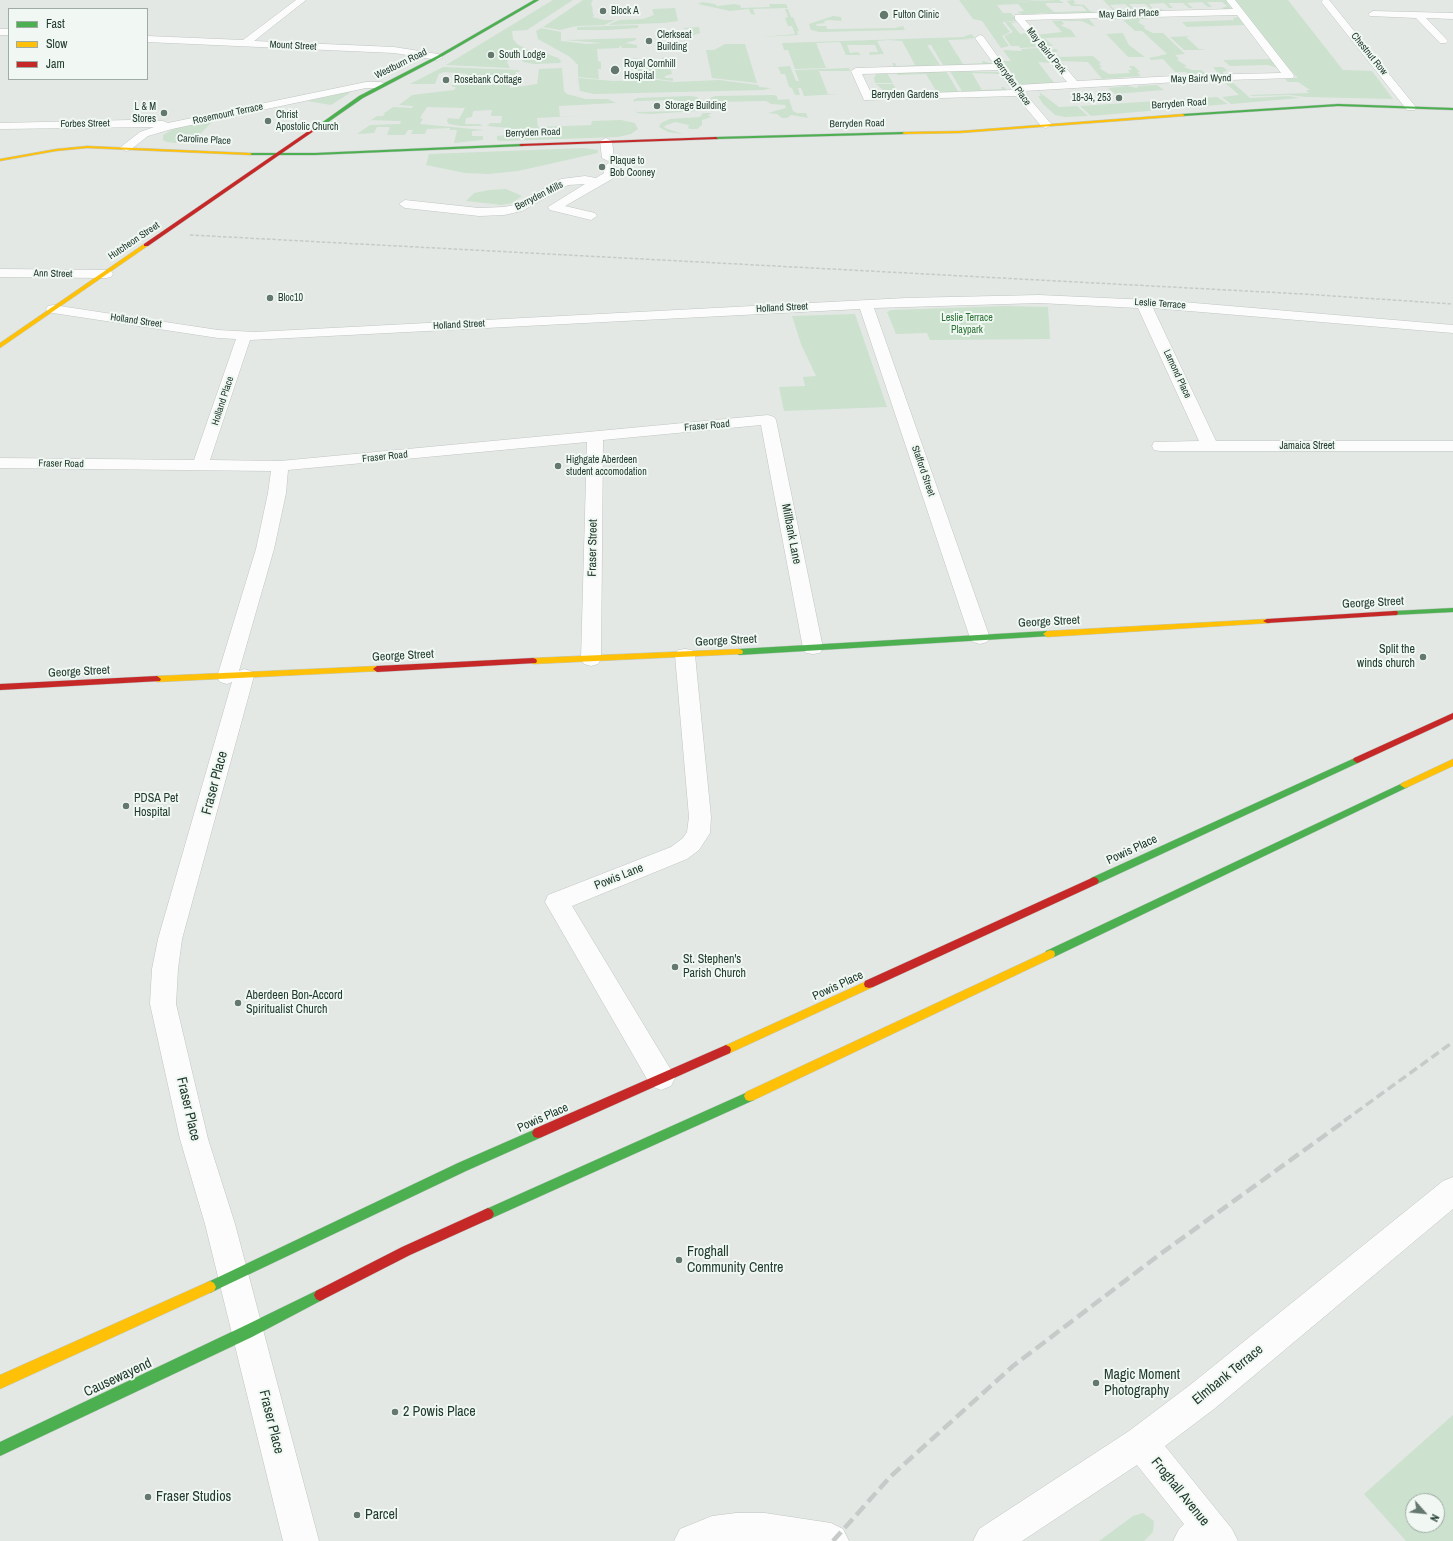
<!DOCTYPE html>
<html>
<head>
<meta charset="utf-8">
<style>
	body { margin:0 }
	#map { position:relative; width:1453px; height:1541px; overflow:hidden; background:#e3e8e5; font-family:"Archivo Narrow",sans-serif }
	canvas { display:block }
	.legend { position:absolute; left:8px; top:8px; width:140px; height:72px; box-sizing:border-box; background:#f1f8f3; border:1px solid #9eaca4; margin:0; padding:5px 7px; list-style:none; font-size:12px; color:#213b2e }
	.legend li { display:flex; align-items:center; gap:8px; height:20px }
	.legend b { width:20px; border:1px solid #9eaca4 }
	.north { position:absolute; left:1405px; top:1493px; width:40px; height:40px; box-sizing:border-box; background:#f1f8f3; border:1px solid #9eaca4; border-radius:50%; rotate:117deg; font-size:11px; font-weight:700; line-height:16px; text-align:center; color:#213b2e }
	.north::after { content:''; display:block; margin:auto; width:14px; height:18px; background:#65786e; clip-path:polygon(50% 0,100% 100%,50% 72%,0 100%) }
</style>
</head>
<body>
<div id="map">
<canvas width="1453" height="1541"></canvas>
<ul class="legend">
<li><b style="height:5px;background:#4caf50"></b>Fast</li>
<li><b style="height:5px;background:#ffc107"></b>Slow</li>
<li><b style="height:5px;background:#c62828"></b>Jam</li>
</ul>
<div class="north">N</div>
</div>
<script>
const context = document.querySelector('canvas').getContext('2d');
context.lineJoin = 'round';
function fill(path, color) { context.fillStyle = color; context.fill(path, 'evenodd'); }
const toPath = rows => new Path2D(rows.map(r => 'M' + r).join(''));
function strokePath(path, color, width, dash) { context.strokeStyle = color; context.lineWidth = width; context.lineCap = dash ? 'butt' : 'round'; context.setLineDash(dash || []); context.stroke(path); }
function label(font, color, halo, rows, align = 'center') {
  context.font = font + ' "Archivo Narrow",sans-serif'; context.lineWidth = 4; context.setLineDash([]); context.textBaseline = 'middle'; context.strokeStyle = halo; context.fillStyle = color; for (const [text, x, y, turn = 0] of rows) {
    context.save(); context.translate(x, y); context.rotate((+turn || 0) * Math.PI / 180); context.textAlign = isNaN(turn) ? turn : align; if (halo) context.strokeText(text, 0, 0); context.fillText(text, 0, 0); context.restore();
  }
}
fill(toPath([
	[553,0,573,0,527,30,512,31,513,39,517,44,532,52,539,51,558,58,561,61,560,63,534,64,523,62,522,60,524,57,533,54,529,51,514,55,510,58,507,62,510,68,446,65],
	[583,0,593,0,591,3,593,10,592,10,594,16,592,17,604,20,615,20,604,25,577,26,560,30,543,27],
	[959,0,1043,0,1008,2,1059,0,1064,3,1046,3,1046,5,1054,12,1087,11,1082,6,1071,6,1067,1,1073,0,1076,3,1073,3,1074,4,1084,5,1090,11,1097,13,1042,13,1024,15,1017,12,1024,11,1018,4,997,5,1003,13,1011,13,1017,21,1002,22,1010,32,1002,36,1009,46,1001,48,982,21,973,19],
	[1103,0,1226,0,1231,8,1225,10,1222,8,1227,6,1222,2,1207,2,1212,7,1208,7,1202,2,1187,3,1193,8,1189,8,1183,3,1168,3,1173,8,1169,8,1164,3,1149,4,1153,9,1161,9,1164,11,1146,12,1143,10,1150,8,1145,4,1129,4,1134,9,1131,9,1125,4,1110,5,1115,10,1123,10,1126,12,1107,13,1115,12],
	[1234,0,1288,0,1343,70,1372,71,1393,99,1306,97,1289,95,1252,96,1250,95,1309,93,1306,90,1310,90,1298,82,1288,82,1285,79,1298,78,1284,64],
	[702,2,715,4,717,6,734,4,740,5,741,8,770,7,769,4,786,4,788,8,753,9,755,15,751,14,749,9,730,11,698,4],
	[675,8,678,21,664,23,608,25,619,20,643,19,654,15,652,10,654,9],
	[785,9,788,9,791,17,793,17,799,31,797,31,798,35,761,37,795,34,792,26,788,26,785,18,788,17],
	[833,16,841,17,842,21,829,20,824,21,825,23,816,24,817,26,826,26,827,29,833,29,895,28,903,26,905,30,819,32,811,30,809,24],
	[1130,16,1145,17,1147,19,1139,19,1140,21,1138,22,1146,27,1144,27,1145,29,1153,33,1163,33,1185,54,1175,55,1179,59,1177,60,1187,66,1184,66,1186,68,1192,70,1201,70,1205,73,1218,73,1213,67,1223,67,1228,71,1222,72,1224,74,1190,76,1186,72,1175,72,1163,59,1151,60,1149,58,1167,54,1142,31,1135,31,1123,20,1132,19],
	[1239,17,1245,25,1187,27,1182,22,1234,20,1233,18],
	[1089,19,1095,26,1092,26,1082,21,1062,21,1064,24,1061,25,1062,26,1071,30,1076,37,1045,38,1053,46,1048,46,1050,49,1056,49,1058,51,1055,52,1060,57,1093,56,1101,63,1099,64,1102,67,1099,68,1109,74,1130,73,1128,70,1132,70,1129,66,1134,66,1140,72,1137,72,1141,76,1102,79,1088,62,1057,61,1036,35,1062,32,1052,21],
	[1005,22,1018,22,1011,23,1020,34,1027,33,1039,47,1020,48,1019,46,1011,46,1004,36,1013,32],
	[638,25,638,28,607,30,577,30,577,27],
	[699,27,700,33,687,37,684,37,683,35,669,38,668,35,665,35,691,33,691,29,684,29,684,28],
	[541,28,561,32,561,41,587,44,602,43,565,40,636,38,636,40,625,43,637,45,637,48,622,48,620,45,619,48,597,49,598,61,601,62,601,69,598,69,599,79,578,77,578,65,570,57,538,39,536,31],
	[1123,33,1129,45,1145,57,1128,57,1106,34],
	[971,34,975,38,963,39,976,39,948,40,963,64,982,63,983,61,993,64,949,66,943,65,931,45,927,45,940,65,934,65,935,67,895,68,892,63,895,63,896,66,915,65,902,41,888,40,877,41,884,54,869,55,870,52,878,52,875,45,847,45,850,53,858,52,861,55,846,55,840,42,816,43,826,68,795,69,788,50,784,50,782,43,963,37],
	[1191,36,1186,37,1199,49,1206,50,1184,50,1170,37],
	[725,44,745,44,757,83,712,78,706,50,714,50],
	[1039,48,1051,63,1038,62,1055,84,1020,85,1003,61,1011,61,1003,50,1022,51,1021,49],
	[665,57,669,57,670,62,668,62,671,68,669,69,671,70,672,74,665,76,665,78,673,78,673,81,658,79,638,79,637,75,635,74,635,71,637,69,635,69,634,64,636,64,633,58,645,60,658,60],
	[1271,59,1278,68,1268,65,1230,66,1223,60],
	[790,66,796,81,799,81,795,70,849,68,850,71,819,71,828,94,839,94,804,96,801,88,798,88,800,95,795,95,792,88,789,87,785,74,781,74,778,67],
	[443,67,519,70,520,72,516,72,515,84,510,84,510,88,537,84,539,69,562,68,564,91,567,94,586,99,608,99,616,103,559,106,560,117,615,114,537,118,538,127,591,125,592,121,621,120,635,123,638,129,631,134,618,137,501,141,497,140,497,136,509,135,509,128,487,126,490,123,501,123,502,116,491,116,492,110,473,111,472,117,466,118,465,124,480,124,483,126,461,126,449,124,447,121,448,118,459,119,465,108,427,107,420,118,423,119,420,124,484,130,472,131,472,136,483,136,483,140,454,143,457,130,450,130,450,128,427,129,425,134,411,134,413,130,408,130,405,135,387,135,390,127,377,127,374,133,357,134,370,125,400,124,401,121,366,120,371,120,377,116,383,116,385,114,383,114,393,107,412,108,413,106,399,105,412,95,454,90,456,87,452,87,452,85,461,85,463,82,455,82,458,77,469,74,444,72,439,74,435,84,410,84],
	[942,71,946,71,959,93,908,94,906,90,914,90,916,92,936,91,926,74,898,75,896,72,939,72],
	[950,71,998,72,1000,74,972,73,982,90,1002,89,1001,87,1004,87,1007,91,963,93],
	[877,73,887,73,893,83,875,83,874,78],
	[578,78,613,81,658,80,673,82,719,80,758,85,759,87,771,88,764,90,594,94,580,91],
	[1223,81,1231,81,1250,98,1289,96,1300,98,1231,104,1222,97,1239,95],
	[876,84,893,84,899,94,889,95],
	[1157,85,1164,90,1115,94,1108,88,1127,86,1137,88,1138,86],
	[348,92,350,93,331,105,307,101],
	[1039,92,1059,107,1077,106,1088,116,1065,117,1055,115,1043,104,1038,96,1041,96],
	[774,95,777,96,778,100,789,99,793,111,797,113,806,113,808,118,791,115,787,118,782,118,777,114,768,113,786,108,785,105,771,104,766,101,716,102,711,101,710,98,715,96],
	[689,96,697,97,700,100,689,104,678,103,677,100,635,101,635,103,633,100,637,98],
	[1217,97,1228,104,1091,116,1080,106],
	[634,105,637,112,679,111,678,107,685,106,695,107,698,111,650,114,637,113],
	[703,113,712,113,708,115,711,117,702,120,702,125,697,129,690,129,688,128,689,125,675,122,664,126,665,128,683,134,668,132,659,127,661,123,670,119,700,117],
	[214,120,201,133,195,136,186,135,176,143,166,142,163,140,163,135,175,128],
	[584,148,598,150,598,153,518,171,488,174,465,173,426,165,429,154],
	[506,189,522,196,512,203,502,205,466,201,474,193,489,190],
	[1004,306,1048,307,1050,339,930,340,927,333,896,334,887,312,891,310],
	[855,314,887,407,784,411,779,387,805,386,803,377,816,376,801,344,792,316],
	[1453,1415,1453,1541,1406,1541,1364,1494],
	[1413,1501,1437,1501,1437,1525,1413,1525],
	[1143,1513,1154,1521,1153,1532,1144,1541,1099,1541,1133,1516]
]), '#cce1ce');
const street = toPath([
	[296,0,306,0,254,41,394,47,438,54,443,57,438,60,394,53,147,42,147,36,243,40,296,0],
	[1226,0,1235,0,1293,74,1294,76,1293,78,1195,81,1023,91,1052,125,1046,128,1042,127,1016,96,864,100,851,71,856,68,994,64,975,38,980,35,983,36,1018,85,1067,82,1015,19,1015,15,1233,9,1226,0],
	[1237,15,1281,73,1195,75,1077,81,1025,20,1237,15],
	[998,70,1012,90,872,95,862,74,998,70],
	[1323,0,1329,0,1415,106,1416,108,1415,110,1407,110,1323,4,1321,2,1323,0],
	[1373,11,1453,13,1453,19,1426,18,1448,41,1446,43,1440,43,1416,18,1370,16,1368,14,1373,11],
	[0,29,9,29,9,35,0,35,0,29],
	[366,82,381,82,386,85,381,88,366,88,172,129,148,136,130,150,126,151,120,148,122,146,140,132,154,127,0,129,0,123,131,120,163,121,168,123,366,82],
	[606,138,612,141,614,158,608,161,602,158,600,141,606,138],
	[609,163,615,167,616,174,612,179,565,206,595,213,597,216,591,220,550,210,548,207,585,184,568,185,522,211,504,215,479,216,405,208,399,204,405,200,479,208,504,207,514,205,561,179,585,176,596,178,604,173,603,167,609,163],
	[0,269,106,270,111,271,113,274,111,277,106,278,0,277,0,269],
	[1039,295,1171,301,1453,325,1453,333,1153,308,1216,441,1453,441,1453,451,1160,451,1154,450,1152,446,1154,442,1199,441,1138,308,1039,303,874,308,990,638,987,642,980,644,973,642,970,638,860,309,250,340,210,460,280,461,768,415,774,417,776,420,823,648,820,653,813,654,806,653,803,648,761,425,603,440,601,659,598,664,591,666,584,664,581,659,587,442,288,470,286,493,274,549,239,671,244,669,251,671,254,676,182,939,178,969,176,1004,208,1139,235,1224,319,1541,283,1541,205,1224,180,1139,150,1004,152,969,158,939,232,682,227,684,220,682,217,677,256,549,268,493,271,471,0,468,0,458,194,460,236,339,218,338,53,313,48,312,46,309,48,306,53,305,218,330,255,332,906,298,1039,295],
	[685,649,692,650,695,655,711,817,710,833,699,850,687,859,572,906,671,1070,675,1078,671,1086,661,1090,651,1086,545,902,548,895,671,847,683,838,687,832,689,817,675,655,678,650,685,649],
	[1453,1177,1453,1209,1214,1409,1165,1446,1232,1529,1238,1541,1173,1541,1179,1529,1184,1524,1137,1465,1022,1541,973,1541,979,1529,1129,1431,1190,1385,1443,1181,1453,1177],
	[736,1513,765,1513,831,1523,843,1529,849,1541,674,1541,680,1529,712,1516,736,1513]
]);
const fast = toPath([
	[534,0,539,0,439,58,363,98,324,125,320,124,359,96,437,56,534,0],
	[1338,104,1453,108,1453,110,1338,106,1183,116,1181,115,1183,114,1338,104],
	[904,132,906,134,716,139,714,138,716,137,904,132],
	[521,144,523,144,523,146,315,155,250,155,248,154,250,153,315,153,521,144],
	[1453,608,1453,612,1394,615,1390,613,1394,611,1453,608],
	[1047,631,1051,634,1050,636,739,655,735,652,739,649,1047,631],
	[1357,757,1361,760,1360,762,1097,884,1091,884,1089,881,1091,878,1357,757],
	[1405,782,1410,785,1408,787,1054,957,1050,958,1046,957,1045,954,1046,951,1405,782],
	[750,1091,754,1092,756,1096,754,1100,492,1218,488,1220,484,1218,482,1214,484,1210,750,1091],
	[538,1128,542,1129,544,1133,542,1137,466,1171,214,1291,210,1293,206,1291,204,1287,206,1283,458,1163,538,1128],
	[320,1289,324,1291,326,1295,324,1299,252,1337,0,1456,0,1442,242,1327,320,1289]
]);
const slow = toPath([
	[1183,114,1185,116,960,133,904,134,902,133,904,132,960,131,1183,114],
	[87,146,250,153,252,154,250,155,87,148,56,151,0,161,0,159,56,149,87,146],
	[144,244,149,245,0,348,0,343,144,244],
	[1267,619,1271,621,1270,623,1047,637,1043,634,1047,631,1267,619],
	[739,649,742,650,743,652,742,654,533,664,529,661,533,658,739,649],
	[377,666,380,667,381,669,380,671,157,682,153,679,157,676,377,666],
	[1453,759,1453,766,1408,787,1405,788,1400,785,1402,783,1453,759],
	[1050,950,1054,951,1055,954,1054,957,754,1100,750,1101,746,1100,744,1096,746,1092,1050,950],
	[869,980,873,981,874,984,873,987,730,1053,726,1055,722,1053,721,1050,722,1047,869,980],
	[210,1281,214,1283,216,1287,214,1291,0,1389,0,1375,210,1281]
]);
const jam = toPath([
	[320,123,324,124,148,246,144,246,144,244,320,123],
	[716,137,718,139,521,146,519,145,521,144,716,137],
	[1394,611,1397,611,1398,613,1397,615,1267,623,1263,621,1267,619,1394,611],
	[533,658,536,659,537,661,536,663,377,672,373,669,377,666,533,658],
	[157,676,161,679,160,681,0,690,0,684,157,676],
	[1453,713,1453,719,1360,762,1357,763,1353,760,1354,758,1453,713],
	[1094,877,1097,878,1099,881,1097,884,873,987,869,988,865,987,864,984,865,981,1094,877],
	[726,1045,730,1047,731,1050,730,1053,542,1137,538,1138,534,1137,532,1133,534,1129,726,1045],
	[488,1208,492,1210,494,1214,492,1218,410,1255,324,1299,320,1301,316,1299,314,1295,316,1291,402,1247,488,1208]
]);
strokePath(street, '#c0c5c2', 1);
strokePath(fast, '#bfc6c2', 1);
strokePath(slow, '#bfc6c2', 1);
strokePath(jam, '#bfc6c2', 1);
fill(street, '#fbfcfb');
fill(fast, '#4caf50');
fill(slow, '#ffc107');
fill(jam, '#c62828');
strokePath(toPath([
	[190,235,1303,294,1453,304]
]), '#c6cac8', 1.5, [3.5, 2]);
strokePath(toPath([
	[1344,1121,1453,1042]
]), '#c6cac8', 3.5, [9, 4.5]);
strokePath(toPath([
	[833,1541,891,1476,1013,1366,1159,1255,1346,1120]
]), '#c6cac8', 4.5, [12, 5.5]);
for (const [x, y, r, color] of [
	[603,11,4,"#65786e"],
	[884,15,5,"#65786e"],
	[649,41,4,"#65786e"],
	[491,55,4,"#65786e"],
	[615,70,5,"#65786e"],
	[446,80,4,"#65786e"],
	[1119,98,4,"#65786e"],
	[657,106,4,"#65786e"],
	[164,113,4,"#65786e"],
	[268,121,4,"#65786e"],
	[602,167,4,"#65786e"],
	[270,298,4,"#65786e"],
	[558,466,4,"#65786e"],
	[1423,657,4,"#65786e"],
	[126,806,4,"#65786e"],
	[675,967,4,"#65786e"],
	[238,1003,4,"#65786e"],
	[679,1260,4,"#65786e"],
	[1096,1383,4,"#65786e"],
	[395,1412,4,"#65786e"],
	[148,1497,4,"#65786e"],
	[357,1515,4,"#65786e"]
]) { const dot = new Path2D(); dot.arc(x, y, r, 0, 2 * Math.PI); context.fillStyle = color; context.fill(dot); strokePath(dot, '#f1f8f3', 1.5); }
label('10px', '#213b2e', '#f1f8f3', [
	["Block A",611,11],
	["Fulton Clinic",893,15],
	["Clerkseat",657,35],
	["Building",657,47],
	["South Lodge",499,55],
	["Royal Cornhill",624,64],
	["Hospital",624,76],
	["Rosebank Cottage",454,80],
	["18-34, 253",1111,98,"right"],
	["Storage Building",665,106],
	["L & M",156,107,"right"],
	["Stores",156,119,"right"],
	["Christ",276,115],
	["Apostolic Church",276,127],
	["Plaque to",610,161],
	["Bob Cooney",610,173],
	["Bloc10",278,298],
	["Highgate Aberdeen",566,460],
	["student accomodation",566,472]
], 'left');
label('10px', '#213b2e', '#f1f8f3', [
	["May Baird Place",1129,14,-2],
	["Mount Street",293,46,3],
	["May Baird Park",1046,51,51],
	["Chestnut Row",1369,54,51],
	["Westburn Road",401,64,-26],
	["May Baird Wynd",1201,79,-1],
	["Berryden Place",1012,82,54],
	["Berryden Gardens",905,95],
	["Berryden Road",1179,104,-4],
	["Rosemount Terrace",228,114,-12],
	["Forbes Street",85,124,-1],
	["Berryden Road",857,124,-1],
	["Berryden Road",533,133,-2],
	["Caroline Place",204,140,3],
	["Berryden Mills",539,196,-27],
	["Hutcheon Street",134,241,-34],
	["Ann Street",53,274,1],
	["Leslie Terrace",1160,304,4],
	["Holland Street",782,308,-3],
	["Holland Street",136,321,8],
	["Holland Street",459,325,-3],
	["Lamond Place",1177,374,65],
	["Holland Place",223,401,-72],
	["Fraser Road",707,426,-5],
	["Jamaica Street",1307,446],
	["Fraser Road",385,457,-6],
	["Fraser Road",61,464,1],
	["Stafford Street",923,471,71]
]);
label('10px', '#2c7237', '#f1f8f3', [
	["Leslie Terrace",967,318],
	["Playpark",967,330]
]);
label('12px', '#213b2e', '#f1f8f3', [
	["Millbank Lane",791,534,79],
	["Fraser Street",593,548,-89],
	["George Street",1373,603,-3],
	["George Street",1049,622,-3],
	["George Street",726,641,-3],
	["George Street",403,656,-3],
	["George Street",79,672,-3],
	["Powis Place",1132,850,-25],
	["Powis Lane",619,877,-22],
	["Powis Place",838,986,-25],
	["Powis Place",543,1118,-24]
]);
label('12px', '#213b2e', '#f1f8f3', [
	["Split the",1415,650,"right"],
	["winds church",1415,664,"right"],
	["PDSA Pet",134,799],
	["Hospital",134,813],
	["St. Stephen's",683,960],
	["Parish Church",683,974],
	["Aberdeen Bon-Accord",246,996],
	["Spiritualist Church",246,1010]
], 'left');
label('14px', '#213b2e', '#f1f8f3', [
	["Fraser Place",215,783,-75],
	["Fraser Place",188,1109,77],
	["Elmbank Terrace",1228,1375,-39],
	["Causewayend",118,1378,-25],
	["Fraser Place",271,1422,76],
	["Froghall Avenue",1180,1492,51]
]);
label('14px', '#213b2e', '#f1f8f3', [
	["Froghall",687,1252],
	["Community Centre",687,1268],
	["Magic Moment",1104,1375],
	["Photography",1104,1391],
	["2 Powis Place",403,1412],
	["Fraser Studios",156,1497],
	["Parcel",365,1515]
], 'left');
</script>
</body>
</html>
